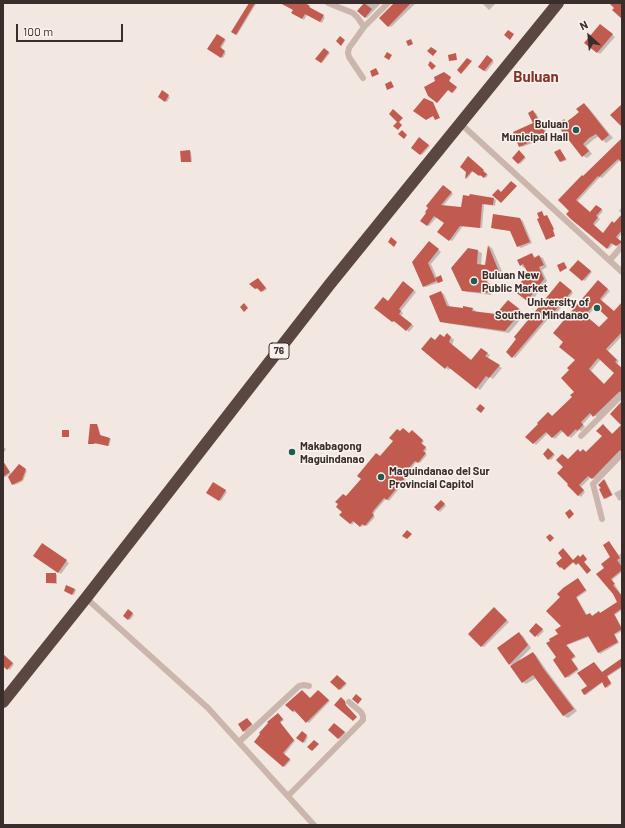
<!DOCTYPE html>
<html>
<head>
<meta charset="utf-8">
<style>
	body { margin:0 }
	#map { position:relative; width:625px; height:828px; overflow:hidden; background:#f3e8e1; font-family:Barlow,sans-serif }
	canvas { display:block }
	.frame { position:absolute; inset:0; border:4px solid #392e2b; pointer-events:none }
	.north { position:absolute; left:569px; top:16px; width:40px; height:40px; -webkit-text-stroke:3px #faf3ed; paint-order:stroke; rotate:334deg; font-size:11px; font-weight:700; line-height:16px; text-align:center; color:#392e2b }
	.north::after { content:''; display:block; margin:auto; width:14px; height:18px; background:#392e2b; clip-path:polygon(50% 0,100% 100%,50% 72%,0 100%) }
	.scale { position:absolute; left:16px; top:24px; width:107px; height:18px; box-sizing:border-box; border:2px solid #392e2b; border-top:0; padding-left:5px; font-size:12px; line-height:14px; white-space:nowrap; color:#392e2b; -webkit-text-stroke:3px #faf3ed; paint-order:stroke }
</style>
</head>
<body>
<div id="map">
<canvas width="625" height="828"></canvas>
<div class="frame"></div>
<div class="north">N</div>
<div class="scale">100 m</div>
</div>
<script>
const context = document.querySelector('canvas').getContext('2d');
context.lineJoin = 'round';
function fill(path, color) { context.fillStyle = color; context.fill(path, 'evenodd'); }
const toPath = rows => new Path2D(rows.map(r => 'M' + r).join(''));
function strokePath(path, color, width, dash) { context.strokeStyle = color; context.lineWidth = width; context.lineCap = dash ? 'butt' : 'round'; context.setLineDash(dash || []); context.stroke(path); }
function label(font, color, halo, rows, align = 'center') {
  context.font = font + ' Barlow,sans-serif'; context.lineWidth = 3; context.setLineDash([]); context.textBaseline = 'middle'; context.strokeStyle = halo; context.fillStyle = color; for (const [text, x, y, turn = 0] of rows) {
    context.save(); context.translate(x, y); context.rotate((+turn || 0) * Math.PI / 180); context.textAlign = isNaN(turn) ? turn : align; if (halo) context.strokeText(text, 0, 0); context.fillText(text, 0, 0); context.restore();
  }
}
fill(toPath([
	[250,3,256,4,237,35,232,32],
	[283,3,308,3,307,5,311,8,311,9,325,17,322,23,307,15,304,20,293,12,294,10],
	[365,3,381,3,367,18,358,11],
	[396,3,416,3,391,27,388,26],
	[482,3,496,3,489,10],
	[603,27,615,37,600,54,586,43],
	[217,35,226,40,221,49,226,53,223,58,209,49],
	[325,50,330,53,322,63,316,58],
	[487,57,494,62,486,72,479,67],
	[444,73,451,78,449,81,457,88,453,93,449,89,438,102,429,96,437,81],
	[163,92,170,97,167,102,159,97],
	[584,105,588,107,613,138,606,143,599,136,593,140,586,146,592,154,587,158,583,156,564,121,568,123,580,113],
	[533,112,536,113,540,121,543,123,548,137,522,147,520,146,535,124],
	[421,140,430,146,422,155,412,147],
	[622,142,622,162,620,160,602,178,600,177,578,201,590,213,598,207,603,211,598,217,600,219,594,226,603,234,615,224,622,215,622,232,618,239,622,242,622,244,618,247,614,243,609,249,570,211,583,177],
	[560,150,567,160,562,162,561,161],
	[190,151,191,152,192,162,182,162],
	[520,153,526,158,520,164,513,158],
	[470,158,488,175,486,178,482,175,481,176,473,171,467,179,466,178],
	[445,188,453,194,443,206,462,208,494,199,496,200,495,206,484,204,482,228,463,226,452,241,450,240,445,223,437,217,429,226,427,225],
	[621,208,622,209,622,214,619,211],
	[520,219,523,221,532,243,521,248,518,246,512,231,495,229,492,227],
	[432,244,441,252,431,264,437,278,443,281,426,287,423,286,413,262],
	[489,246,492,248,504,276,501,280,493,274,487,282,495,289,491,295,467,292,462,290,478,251,482,253,481,265,486,266],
	[532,254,536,258,539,256,543,258,547,267,542,270,547,281,531,302,515,291,529,273,526,267,524,268,521,265],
	[580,262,592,272,585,281,583,280],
	[260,281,267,289,263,292,258,288,257,289,255,289],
	[601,283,610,291,601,301,614,312,622,304,622,336,608,351,619,361,617,364,622,369,622,393,597,417,592,414,583,424,585,427,581,431,579,430,571,438,563,431,555,439,548,433,536,445,527,437,550,414,553,417,573,397,575,392,571,370,576,360,561,347],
	[596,306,609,318,600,328,587,317],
	[601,359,616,373,605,385,591,371],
	[406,284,416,292,401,311,403,313,401,316,414,326,409,332,397,322,396,323,393,321,388,302],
	[563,284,573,293,550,321,548,319,515,358,513,357],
	[441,292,444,294,450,307,464,310,473,309,476,311,476,313,496,315,508,301,525,314,509,333,445,323,441,321],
	[451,337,454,340,452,345,472,361,484,351,490,355,488,358,502,368,493,379,490,377,480,390,451,367,449,370,446,368,422,349,435,341],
	[97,425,98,426,101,436,111,439,109,446,96,443,95,444,89,444],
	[622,426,622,451,595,480,591,477,581,487,585,492,581,497,578,495,570,484,563,455,568,460,578,450,581,452,586,452,603,436,605,427,613,434],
	[413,432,424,441,422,444,427,449,424,453,427,455,420,463,417,461,404,478,406,480,389,501,386,499,376,510,373,515,375,517,367,526,364,524,362,527,355,521,352,525,351,524,341,515,344,512,346,497,380,457],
	[3,447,6,449,3,454],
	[550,450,555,455,551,460,549,459],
	[3,462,11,474,3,478],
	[21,466,27,471,23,481,15,485,13,484],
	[605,480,613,495,606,499,605,498,603,489,599,485],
	[214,483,227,492,221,501,208,493],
	[622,489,622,499,619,501,614,493],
	[443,502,446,506,440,512,435,507],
	[609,542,619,555,622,553,622,572,612,580,622,596,622,610,615,615,622,628,622,631,615,635,619,643,600,654,589,637,567,645,576,657,572,660,579,670,568,678,554,660,558,657,559,635,578,580,587,591,577,598,587,615,590,614,593,616,599,613,601,613,618,602,605,568,611,557],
	[45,546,69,563,61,574,58,572],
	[583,556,587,560,584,562,591,571,588,573,579,563,577,565,574,562,565,570,558,563,573,561],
	[56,574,57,575,57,584,47,583],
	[75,589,76,590,74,595,67,592],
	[495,609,509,622,484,647,481,646],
	[128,610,134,615,130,620,124,616],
	[538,626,544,631,538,637,531,631],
	[519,634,523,636,531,648,518,661,533,653,536,655,547,671,577,711,568,718,564,716,536,678,526,684,523,682,513,666,510,664],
	[3,657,6,657,14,664,10,670,3,665],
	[622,660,622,669,621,668,607,677,612,684,607,688,603,682,586,695,585,695,582,691,602,673],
	[339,677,347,684,341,690,339,689],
	[320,692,330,701,309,723,296,711,295,712,293,711,287,705,310,699],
	[279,715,284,720,280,723,295,741,284,755,291,760,285,767,255,742,269,723],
	[247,719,253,725,246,732,244,731],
	[336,725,346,733,340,739,339,738],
	[304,733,308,737,305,743,297,737]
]), '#0003');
fill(toPath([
	[249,3,255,3,236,35,231,32],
	[280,3,305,3,310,6,309,7,324,15,320,22,305,14,302,19,291,13,293,10],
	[364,3,372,9,365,18,357,11],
	[394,3,411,3,388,27,379,18],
	[609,3,622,3,622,19,612,10,614,8],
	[600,24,613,34,597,53,584,43],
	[508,30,514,34,510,40,504,35],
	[217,34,225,39,220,47,225,51,221,58,207,49],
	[340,36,345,40,341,46,336,41],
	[411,39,413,44,408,46,406,41],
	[431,47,437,51,433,56,427,51],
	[324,48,329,52,321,63,315,59],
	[387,52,392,55,389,60,384,57],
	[456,53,457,60,449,61,448,55],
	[487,55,493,60,484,71,478,67],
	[467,58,472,61,461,74,457,70],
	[430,61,436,66,432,70,428,65],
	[376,68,379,74,372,77,370,71],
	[444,72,451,77,449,81,457,87,452,93,448,90,437,103,428,96,424,87,435,81,434,77],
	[391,81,394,87,387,90,385,84],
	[162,90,169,95,165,102,158,97],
	[424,98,433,102,440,118,435,120,433,116,426,120,413,111],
	[584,103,609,135,602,141,596,134,589,138,583,144,589,151,582,157,557,125,564,119,566,122,573,117,579,112,576,109],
	[622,104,622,127,610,115],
	[393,109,403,118,399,122,402,125,398,130,393,126,397,122,389,114],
	[533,110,539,121,540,120,546,135,519,147,513,132,533,123,528,113],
	[402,130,407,135,404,139,398,134],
	[419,137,429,145,420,155,411,148],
	[622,138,622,163,618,159,599,177,598,176,576,200,590,212,596,205,602,209,596,216,598,217,593,224,603,233,612,221,614,223,622,214,622,230,616,237,622,242,616,246,611,243,607,249,572,220,566,214,569,211,558,200,582,175,583,176],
	[560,149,566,159,560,162,554,152],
	[190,150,191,162,181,162,180,151],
	[519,150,525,157,518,164,512,158],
	[468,156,484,170,483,171,487,174,484,178,480,175,479,176,472,171,465,179,466,172,460,167],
	[511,181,517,186,501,203,492,195,498,189,501,192],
	[443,185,452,192,441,205,461,207,463,195,469,196,470,194,494,198,493,205,482,204,480,228,460,226,449,241,437,232,444,223,434,216,427,226,420,221,426,213,425,212,428,208,426,206],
	[542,211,544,216,547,215,554,229,553,230,555,236,546,240,537,219,539,218,537,213],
	[493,214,520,218,530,242,517,247,510,231,491,228],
	[391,237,397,242,394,247,388,242],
	[429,241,439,249,428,263,436,281,423,287,412,262],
	[488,245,500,274,497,278,489,272,484,279,492,286,487,293,462,291,451,268,468,248,478,250,477,264,485,265],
	[532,253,534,258,539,255,544,265,539,267,544,279,527,301,514,291,528,273,523,264,520,266,517,260],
	[578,260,591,271,582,281,569,270],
	[564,262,567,268,560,272,557,265],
	[441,275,443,281,438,283,435,278],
	[258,278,266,288,261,292,257,288,255,289,249,284],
	[598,280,608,289,600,299,614,311,622,302,622,332,606,349,617,360,615,362,622,368,622,391,619,392,593,417,590,413,581,422,583,425,577,431,576,429,568,437,561,430,552,438,546,432,533,444,525,437,538,424,537,423,548,412,552,416,572,397,570,395,574,392,561,378,569,370,567,368,575,360,559,347,563,342,553,333],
	[594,305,608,318,599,327,585,315],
	[598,358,614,373,604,384,589,369],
	[403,281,414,290,399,309,401,311,399,314,412,324,406,331,394,321,392,322,374,308,383,297,388,301],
	[560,281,572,291,547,320,545,319,512,358,506,352,516,339,514,337],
	[441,291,447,306,463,308,463,306,473,308,472,311,496,314,508,300,522,311,505,331,440,322,429,296],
	[244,303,248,308,244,312,240,307],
	[447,333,451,337,449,342,471,360,481,348,488,353,485,356,500,365,489,378,486,376,476,389,447,366,445,369,421,349,431,337,435,340,440,334,444,337],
	[622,401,622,450,619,451,592,479,588,476,579,485,584,490,578,496,567,485,568,484,557,473,563,467,556,460,562,454,568,459,578,449,580,452,583,449,586,452,602,436,596,431,603,424,612,434,621,425,610,414],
	[480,404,485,408,481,413,476,409],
	[90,424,97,424,100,435,110,438,108,446,94,443,94,444,88,444],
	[403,428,409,433,412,430,423,440,421,443,426,447,423,451,426,453,418,463,415,461,402,476,405,478,387,500,384,498,374,510,372,513,374,515,365,526,362,524,360,527,353,521,350,524,339,515,342,512,336,507,338,504,335,502,343,494,346,496,361,479,357,476,376,453,380,456,393,441,389,438,397,429,400,431],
	[62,430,69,430,69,437,62,437],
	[548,448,554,454,548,460,543,454],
	[3,461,10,472,3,477],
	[19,464,26,469,22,480,12,485,8,477],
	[604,479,612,495,604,499,599,489,601,488,598,485],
	[213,482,226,490,219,501,206,493],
	[441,500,445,504,438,511,434,507],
	[570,509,574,514,569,519,565,513],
	[407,530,412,534,407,539,402,536],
	[550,534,554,538,550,542,546,537],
	[609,541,620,558,617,560,622,567,622,570,611,579,615,584,613,585,622,596,622,610,621,609,614,614,622,629,614,634,618,642,598,653,588,636,566,645,575,656,571,659,578,669,565,678,553,660,556,657,546,643,550,641,549,639,558,634,555,630,561,626,546,611,560,597,557,594,563,588,578,578,586,590,576,597,586,615,590,613,592,616,599,611,600,613,617,602,613,594,596,574,604,568,601,564,610,557,603,545],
	[42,543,67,560,58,573,33,556],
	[563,548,573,560,578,555,580,557,583,554,587,559,584,562,591,570,587,574,578,563,576,565,573,562,564,570,561,567,560,568,556,563,562,558,558,553],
	[46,573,56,573,56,583,46,583],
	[66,585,75,589,72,595,64,591],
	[494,607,507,620,481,647,468,634],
	[128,609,133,613,128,620,123,616],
	[536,623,543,629,535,637,529,631],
	[519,632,528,645,509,665,497,648],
	[533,652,543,668,574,709,563,716,533,675,522,683,510,666],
	[3,654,13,663,7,670,3,666],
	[622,658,622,666,607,676,611,683,605,688,602,682,584,695,581,690,587,686,577,673,594,662,602,672],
	[337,675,346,683,339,690,330,682],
	[302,690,310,698,318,690,329,700,306,723,294,710,293,712,285,705],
	[356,694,362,699,358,704,352,699],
	[341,697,345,701,346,705,357,717,353,721,334,705],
	[278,713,283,719,280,722,294,740,283,753,290,759,283,767,254,742,260,734,259,733,268,723,267,722],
	[247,718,252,724,243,732,238,724],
	[334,723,345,732,338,739,328,730],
	[302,731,307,735,303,743,296,738],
	[314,740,319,744,312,751,307,747]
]), '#c25b4f');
strokePath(toPath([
	[328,3,353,13,358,18,364,27,349,48,348,53,349,57,363,78],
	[364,27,388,3],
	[461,124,622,272],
	[610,260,622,246],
	[581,436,622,395],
	[602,519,593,484,622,454],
	[86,598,208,708,314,825],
	[239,742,299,686,304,685,309,686],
	[288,796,363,720,363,716,361,712,349,702]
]), '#cbb6ad', 6);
strokePath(toPath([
	[3,702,86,598,330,284,558,3]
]), '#5a4742', 12);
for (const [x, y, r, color] of [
	[576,130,4,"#215a56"],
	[474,281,4,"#215a56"],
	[597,308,4,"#215a56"],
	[292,452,4,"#215a56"],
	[381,477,4,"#215a56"]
]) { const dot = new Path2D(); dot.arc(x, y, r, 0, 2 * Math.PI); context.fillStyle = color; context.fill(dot); strokePath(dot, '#faf3ed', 1.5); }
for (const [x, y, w] of [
	[279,351,20]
]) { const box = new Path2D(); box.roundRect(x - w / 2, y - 8, w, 16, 3); context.fillStyle = '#faf3ed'; context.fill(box); strokePath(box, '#392e2b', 1); }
label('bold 10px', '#392e2b', null, [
	["76",279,351]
]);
label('bold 11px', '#392e2b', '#faf3ed', [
	["Buluan",568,124,"right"],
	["Municipal Hall",568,137,"right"],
	["Buluan New",482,275],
	["Public Market",482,288],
	["University of",589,302,"right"],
	["Southern Mindanao",589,315,"right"],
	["Makabagong",300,446],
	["Maguindanao",300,459],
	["Maguindanao del Sur",389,471],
	["Provincial Capitol",389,484]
], 'left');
label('bold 15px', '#863026', '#faf3ed', [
	["Buluan",536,77]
]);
</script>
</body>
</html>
